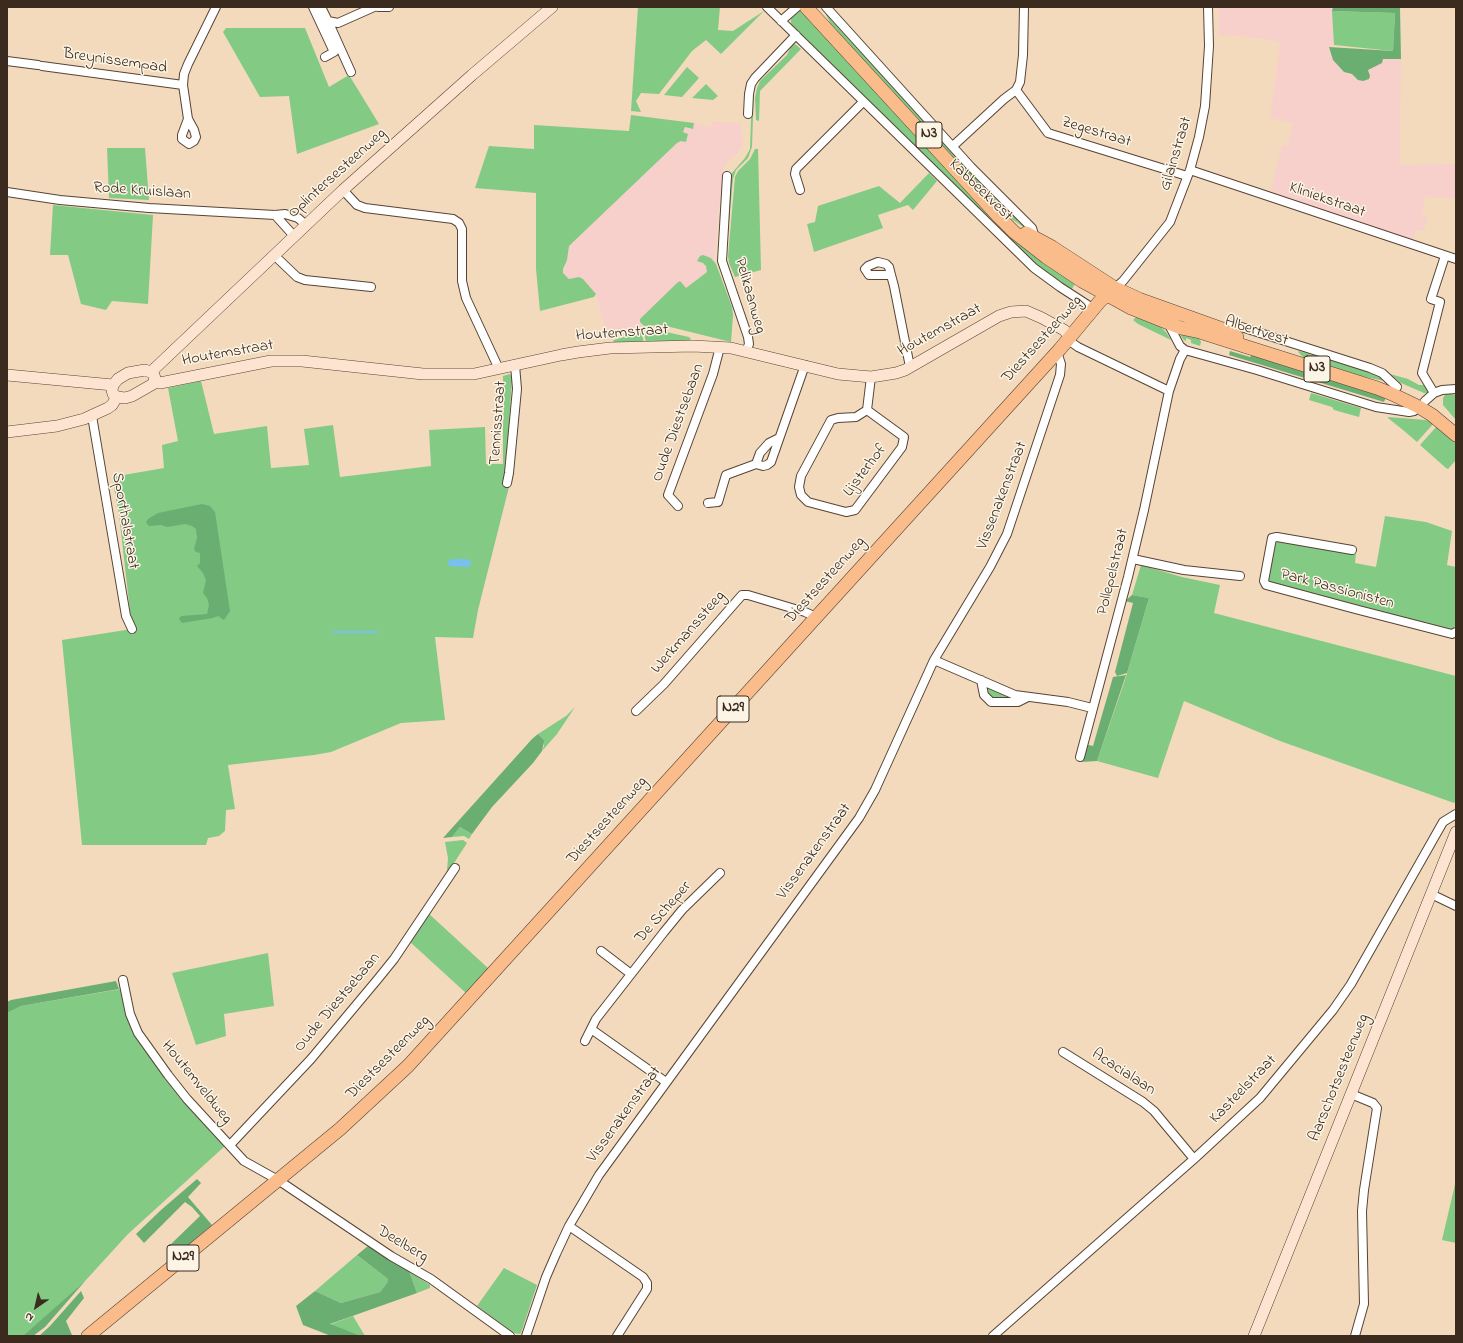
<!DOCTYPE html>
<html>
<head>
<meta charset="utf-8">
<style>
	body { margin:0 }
	#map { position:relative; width:1463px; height:1343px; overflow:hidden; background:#f3dabd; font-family:"Indie Flower",sans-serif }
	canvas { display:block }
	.frame { position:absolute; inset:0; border:8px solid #3b2a1e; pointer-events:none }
	.north { position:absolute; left:16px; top:1287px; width:40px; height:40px; -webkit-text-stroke:3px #fcf5e5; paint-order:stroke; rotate:214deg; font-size:11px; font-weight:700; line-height:16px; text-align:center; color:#3b2a1e }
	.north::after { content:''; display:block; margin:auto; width:14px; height:18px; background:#3b2a1e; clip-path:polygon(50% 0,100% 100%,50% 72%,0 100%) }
</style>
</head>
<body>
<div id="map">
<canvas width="1463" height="1343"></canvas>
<div class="frame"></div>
<div class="north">N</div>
</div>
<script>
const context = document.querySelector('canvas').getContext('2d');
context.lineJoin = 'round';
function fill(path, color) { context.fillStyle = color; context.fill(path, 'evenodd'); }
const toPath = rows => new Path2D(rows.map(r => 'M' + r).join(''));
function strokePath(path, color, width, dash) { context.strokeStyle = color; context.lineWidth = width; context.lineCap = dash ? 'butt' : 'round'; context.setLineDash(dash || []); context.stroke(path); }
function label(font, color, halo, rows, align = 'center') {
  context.font = font + ' "Indie Flower",sans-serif'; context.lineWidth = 3; context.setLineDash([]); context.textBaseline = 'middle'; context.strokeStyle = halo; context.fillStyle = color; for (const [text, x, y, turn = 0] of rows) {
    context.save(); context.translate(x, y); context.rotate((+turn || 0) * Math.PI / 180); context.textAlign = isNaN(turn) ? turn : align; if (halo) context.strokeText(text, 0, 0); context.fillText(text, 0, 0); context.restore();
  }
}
fill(toPath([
	[1218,7,1333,7,1334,45,1329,48,1333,60,1344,72,1352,74,1358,80,1363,81,1368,70,1382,63,1383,59,1401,59,1400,165,1456,164,1456,199,1425,196,1422,215,1427,216,1424,231,1416,230,1413,243,1270,194,1282,145,1287,147,1293,123,1270,118,1280,43,1276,41,1248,37,1218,35],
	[712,121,741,124,743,144,738,153,728,161,723,169,714,260,711,258,703,263,706,266,707,272,640,322,644,326,607,336,596,294,583,279,576,278,569,279,563,273,563,269,569,246,677,143,681,141,685,127,693,129,694,123,711,127]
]), '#f7d0cb');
fill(toPath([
	[638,7,720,7,718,30,733,31,764,11,721,54,706,40,692,51,659,94,641,93,636,101,641,112,631,111],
	[800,11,805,11,867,79,1075,284,1070,292,1048,276,791,26,791,18],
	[1332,11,1395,13,1393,51,1334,45],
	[828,12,833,17,831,20,865,56,867,54,869,56,867,59,940,139,942,137,959,160,991,195,1018,220,1017,221,1023,225,1025,223,1031,232,1007,216,832,26,826,15],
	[226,28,305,28,329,87,349,75,379,124,297,154,289,96,260,97,223,32],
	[795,44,801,49,760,91,759,121,756,120,755,98,757,88,760,81,787,55,791,46],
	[789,47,756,84,754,88,752,147,748,158,736,170,733,179,726,257,732,277,729,277,725,260,731,174,745,158,750,149,752,91,754,84],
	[687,67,699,78,682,97,664,95],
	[706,84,718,96,713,100,692,98],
	[631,115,694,123,693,129,685,127,683,132,688,134,686,142,681,141,677,143,569,246,567,260,563,269,563,273,569,279,579,277,583,279,596,294,594,297,540,311,536,269,536,193,475,188,489,146,534,149,534,125,629,131],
	[107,148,145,148,149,200,109,198],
	[755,149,758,149,761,270,735,277,729,263,728,256,735,177,738,171,750,159],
	[929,173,937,181,913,210,908,205,878,215,883,228,814,252,807,224,815,222,818,206,879,186,900,203],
	[53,205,153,215,148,304,112,301,106,310,81,304,68,255,50,255],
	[703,255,711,258,716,264,732,307,733,315,731,342,662,325,644,326,640,322,640,319,677,283,680,281,686,288,707,272,706,266,703,263,697,261,700,256],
	[1136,317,1160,326,1166,332,1171,340,1138,324,1133,320],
	[657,330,689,337,691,339,689,341,646,342,644,333],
	[641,332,644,342,615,344,613,341,614,340],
	[1181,334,1199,338,1201,342,1200,346,1191,343,1191,340,1186,338,1186,341,1184,340,1181,336],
	[1299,351,1366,371,1368,369,1389,382,1361,376,1305,359,1298,352],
	[510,374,512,377,506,470,513,471,478,610,473,638,435,637,445,720,401,723,331,752,314,755,228,765,235,809,226,810,225,831,219,836,208,838,206,845,82,845,62,640,132,629,119,514,112,477,164,468,162,445,178,441,168,388,201,381,214,434,267,426,271,468,309,465,304,429,333,425,340,477,431,466,429,430,485,427,486,464,503,464,503,427,504,402,503,376],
	[1390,374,1408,379,1419,385,1424,385,1429,393,1424,393,1401,383],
	[1311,393,1361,408,1359,417,1334,410,1332,407,1309,400],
	[1446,393,1456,395,1456,420,1443,405,1443,398],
	[1388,417,1426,420,1434,423,1417,442,1403,430,1388,418],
	[1437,426,1456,443,1456,460,1448,469,1446,468,1420,445],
	[1385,516,1426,522,1452,531,1447,565,1456,567,1456,625,1452,630,1449,631,1267,581,1273,542,1281,539,1356,553,1355,563,1376,567],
	[1141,565,1182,577,1220,585,1214,613,1456,676,1456,801,1454,803,1280,741,1184,701,1158,778,1097,761,1125,680,1149,598,1132,595],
	[988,687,1013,697,1013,699,988,698,986,688],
	[575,707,557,734,542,751,544,746,542,738,538,734,566,716],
	[460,827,472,834,469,839,464,836,452,837],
	[463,840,467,843,445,877,447,870,448,858,445,842],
	[427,912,489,969,467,994,409,941],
	[268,953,274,1006,224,1014,226,1036,196,1045,172,973],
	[121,989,126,1013,225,1146,128,1234,86,1280,25,1335,23,1336,7,1336,7,1013,21,1006],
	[1456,1180,1456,1243,1442,1240],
	[357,1255,388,1279,387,1283,380,1292,341,1303,315,1291],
	[504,1268,537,1285,521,1333,519,1334,514,1333,477,1306],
	[409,1271,430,1285,430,1288,417,1293],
	[353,1316,365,1336,361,1336,329,1325]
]), '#83ca85');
fill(toPath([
	[1333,7,1400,7,1401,59,1383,59,1382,63,1368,70,1370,76,1369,79,1363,81,1358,80,1352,74,1344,72,1333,60,1329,47,1393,51,1395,13,1332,11],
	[1230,351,1250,357,1253,354,1387,394,1384,402,1229,355],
	[202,504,210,506,215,512,230,611,224,620,218,616,213,618,182,623,179,619,181,616,207,614,209,605,207,598,203,593,206,580,203,573,197,566,200,563,200,553,196,552,194,549,197,538,196,529,192,526,185,524,167,527,161,525,149,526,147,524,146,522,148,519,158,513],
	[1132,595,1149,598,1127,673,1117,676,1115,672,1133,603,1125,601],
	[1126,675,1097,761,1081,762,1085,744,1093,746,1113,677],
	[538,734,542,738,544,741,542,751,533,763,492,807,472,834,460,827,452,837,443,838,532,739],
	[116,981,119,989,21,1006,7,1013,7,1002,11,1000],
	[197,1179,201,1183,188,1197,212,1225,175,1256,169,1249,170,1245,200,1216,192,1207,185,1202,144,1243,136,1234,161,1210],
	[368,1246,409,1271,417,1293,330,1324,361,1336,331,1336,303,1325,296,1306,315,1291,341,1303,380,1292,387,1283,388,1279,357,1255],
	[86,1280,45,1327,33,1336,23,1336],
	[81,1291,84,1298,66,1321,72,1335,71,1336,39,1336,50,1326]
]), '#6aae72');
fill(toPath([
	[451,559,467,559,471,562,470,567,449,566,448,561]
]), '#78c0f0');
strokePath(toPath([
	[333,632,377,632]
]), '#78c0f0', 2);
const street = toPath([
	[313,7,334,52,325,57],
	[321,7,328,21,338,23,374,7],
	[378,7,389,7],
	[767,7,1034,268,1060,287,1094,309],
	[826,7,971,167,1032,228,1035,238],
	[328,21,351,72],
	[781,21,797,7],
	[7,61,38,65],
	[42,66,183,85],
	[1016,90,1048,133,1187,176],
	[748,114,749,94,751,84,755,78,796,35],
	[188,119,182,135,182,139,189,144,194,141,196,137,194,130,188,119,183,85,184,74,188,64,216,7],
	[953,146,1004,99,1016,90,1020,82,1023,55,1024,7],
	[1190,170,1456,259],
	[727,176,722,261,748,337,749,344,746,352],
	[343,190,357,205,365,208,453,219,459,223,462,229,462,281,466,298,499,369],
	[800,190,795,174,796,169,863,102],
	[7,192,60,200,149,208,275,215,285,214,298,218,306,225],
	[275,215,294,236],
	[274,255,297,277,305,280,371,287],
	[891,275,869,275,865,269,868,266,878,262,886,264,889,267,891,275,894,286,910,367],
	[1115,288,1123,281,1170,222,1190,170,1199,137,1205,106,1209,46,1208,7],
	[1168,323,1180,346,1185,350,1257,370,1376,407,1409,412,1414,411,1419,407],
	[1220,328,1235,325,1370,368,1382,373,1397,387],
	[1068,340,1078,347,1169,391],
	[1434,393,1422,373,1440,302,1431,299,1445,256],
	[1425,401,1434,393,1442,390,1456,389],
	[867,410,904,437,902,447,855,510,846,512,808,502,801,495,799,487,801,476,831,420,838,418,856,417,867,410],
	[867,410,871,377],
	[92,416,126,616,132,629],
	[756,464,760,453,769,443,779,438],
	[507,483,509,473,517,389,515,365],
	[708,503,718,502,726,475,756,464,763,466,767,465,771,462,805,365],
	[678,506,668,495,713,374,720,347],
	[1352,550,1277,537,1272,538,1264,581,1266,585,1355,609,1452,634,1456,632],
	[1133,559,1184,570,1240,576],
	[934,660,1015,695,1068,702,1092,708],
	[981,680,984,695,991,702,1018,702,1028,697],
	[636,711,664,684,742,595,748,595,805,612,816,617],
	[1080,757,1128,577,1144,510,1169,391,1180,359,1185,350],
	[1431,894,1456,906],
	[601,951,631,974],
	[123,980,130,1014,138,1033,168,1075,187,1099,244,1161,278,1180,391,1256,431,1279,510,1336],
	[591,1029,666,1082],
	[585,1041,596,1019,664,932,682,910,720,873],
	[1063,1052,1143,1102,1154,1111,1194,1159],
	[1351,1094,1373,1103,1377,1108,1364,1190,1362,1211,1364,1304,1355,1336],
	[230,1145,311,1059,377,980,394,959,455,868],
	[569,1226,643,1277,647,1283,647,1289,617,1336],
	[526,1336,546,1277,556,1254,569,1226,599,1175,859,818,875,790,934,660,990,567,1007,534,1060,375,1061,364,1057,352],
	[993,1336,1194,1159,1260,1098,1333,1010,1351,984,1443,822,1456,814]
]);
const secondary = toPath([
	[145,370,153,373,155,378,153,384,132,396,125,398,117,397,113,394,112,390,113,385,118,379,128,373,145,370],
	[151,372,343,190,472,75,552,7],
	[7,375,113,385],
	[154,382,160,383,271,361,302,361,423,374,474,374,561,355,578,352,610,348,693,346,731,348,838,374,871,377,896,373,905,370,999,316,1011,312,1026,311,1042,318,1064,330,1070,336],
	[7,432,57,426,84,419,108,408,112,405,117,397],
	[1254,1336,1456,832]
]);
const primary = toPath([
	[806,7,999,217,1014,232,1046,257,1082,281,1131,308,1181,328,1200,332,1244,346,1377,388,1392,394,1419,407,1432,415,1456,435],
	[1026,233,1052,247,1115,288,1139,299,1220,328,1237,337],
	[88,1336,340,1129,408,1066,1060,349,1100,301,1115,288]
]);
strokePath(street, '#574436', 10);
strokePath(secondary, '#574436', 12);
strokePath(primary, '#574436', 14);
strokePath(street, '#fff', 8);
strokePath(secondary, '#fde4d0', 11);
strokePath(primary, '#f9bc8a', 13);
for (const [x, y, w] of [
	[929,135,26],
	[1317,369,26],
	[733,709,32],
	[183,1258,32]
]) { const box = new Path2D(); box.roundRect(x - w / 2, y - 13, w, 26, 3); context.fillStyle = '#fcf5e5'; context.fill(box); strokePath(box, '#3b2a1e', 1); }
label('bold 15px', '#3b2a1e', null, [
	["N3",929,135],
	["N3",1317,369],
	["N29",733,709],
	["N29",183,1258]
]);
label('16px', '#3b2a1e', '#fcf5e5', [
	["Breynissempad",115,62,8],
	["Zegestraat",1096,133,17],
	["Gilainstraat",1177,154,-73],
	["Oplintersesteenweg",338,174,-42],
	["Kabbeekvest",980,191,44],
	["Rode Kruislaan",142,192,4],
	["Kliniekstraat",1327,201,19],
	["Pelikaanweg",749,296,74],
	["Houtemstraat",940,331,-29],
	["Albertvest",1256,332,18],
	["Houtemstraat",622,334,-4],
	["Diestsesteenweg",1043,340,-48],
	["Houtemstraat",228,354,-10],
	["Tennisstraat",499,423,-86],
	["Oude Diestsebaan",679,423,-70],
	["Lijsterhof",866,471,-53],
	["Vissenakenstraat",1003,496,-69],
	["Sporthalstraat",124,521,80],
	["Pollepelstraat",1114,572,-76],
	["Diestsesteenweg",826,581,-48],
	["Park Passionisten",1337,590,15],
	["Werkmanssteeg",689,633,-49],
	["Diestsesteenweg",608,821,-48],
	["Vissenakenstraat",815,852,-54],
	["De Scheper",664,913,-49],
	["Oude Diestsebaan",338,1003,-50],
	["Diestsesteenweg",389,1058,-45],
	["Acacialaan",1123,1073,33],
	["Aarschotsesteenweg",1340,1078,-68],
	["Houtemveldweg",196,1083,51],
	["Kasteelstraat",1244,1090,-46],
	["Vissenakenstraat",625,1115,-54],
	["Deelberg",402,1245,31]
]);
</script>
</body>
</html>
